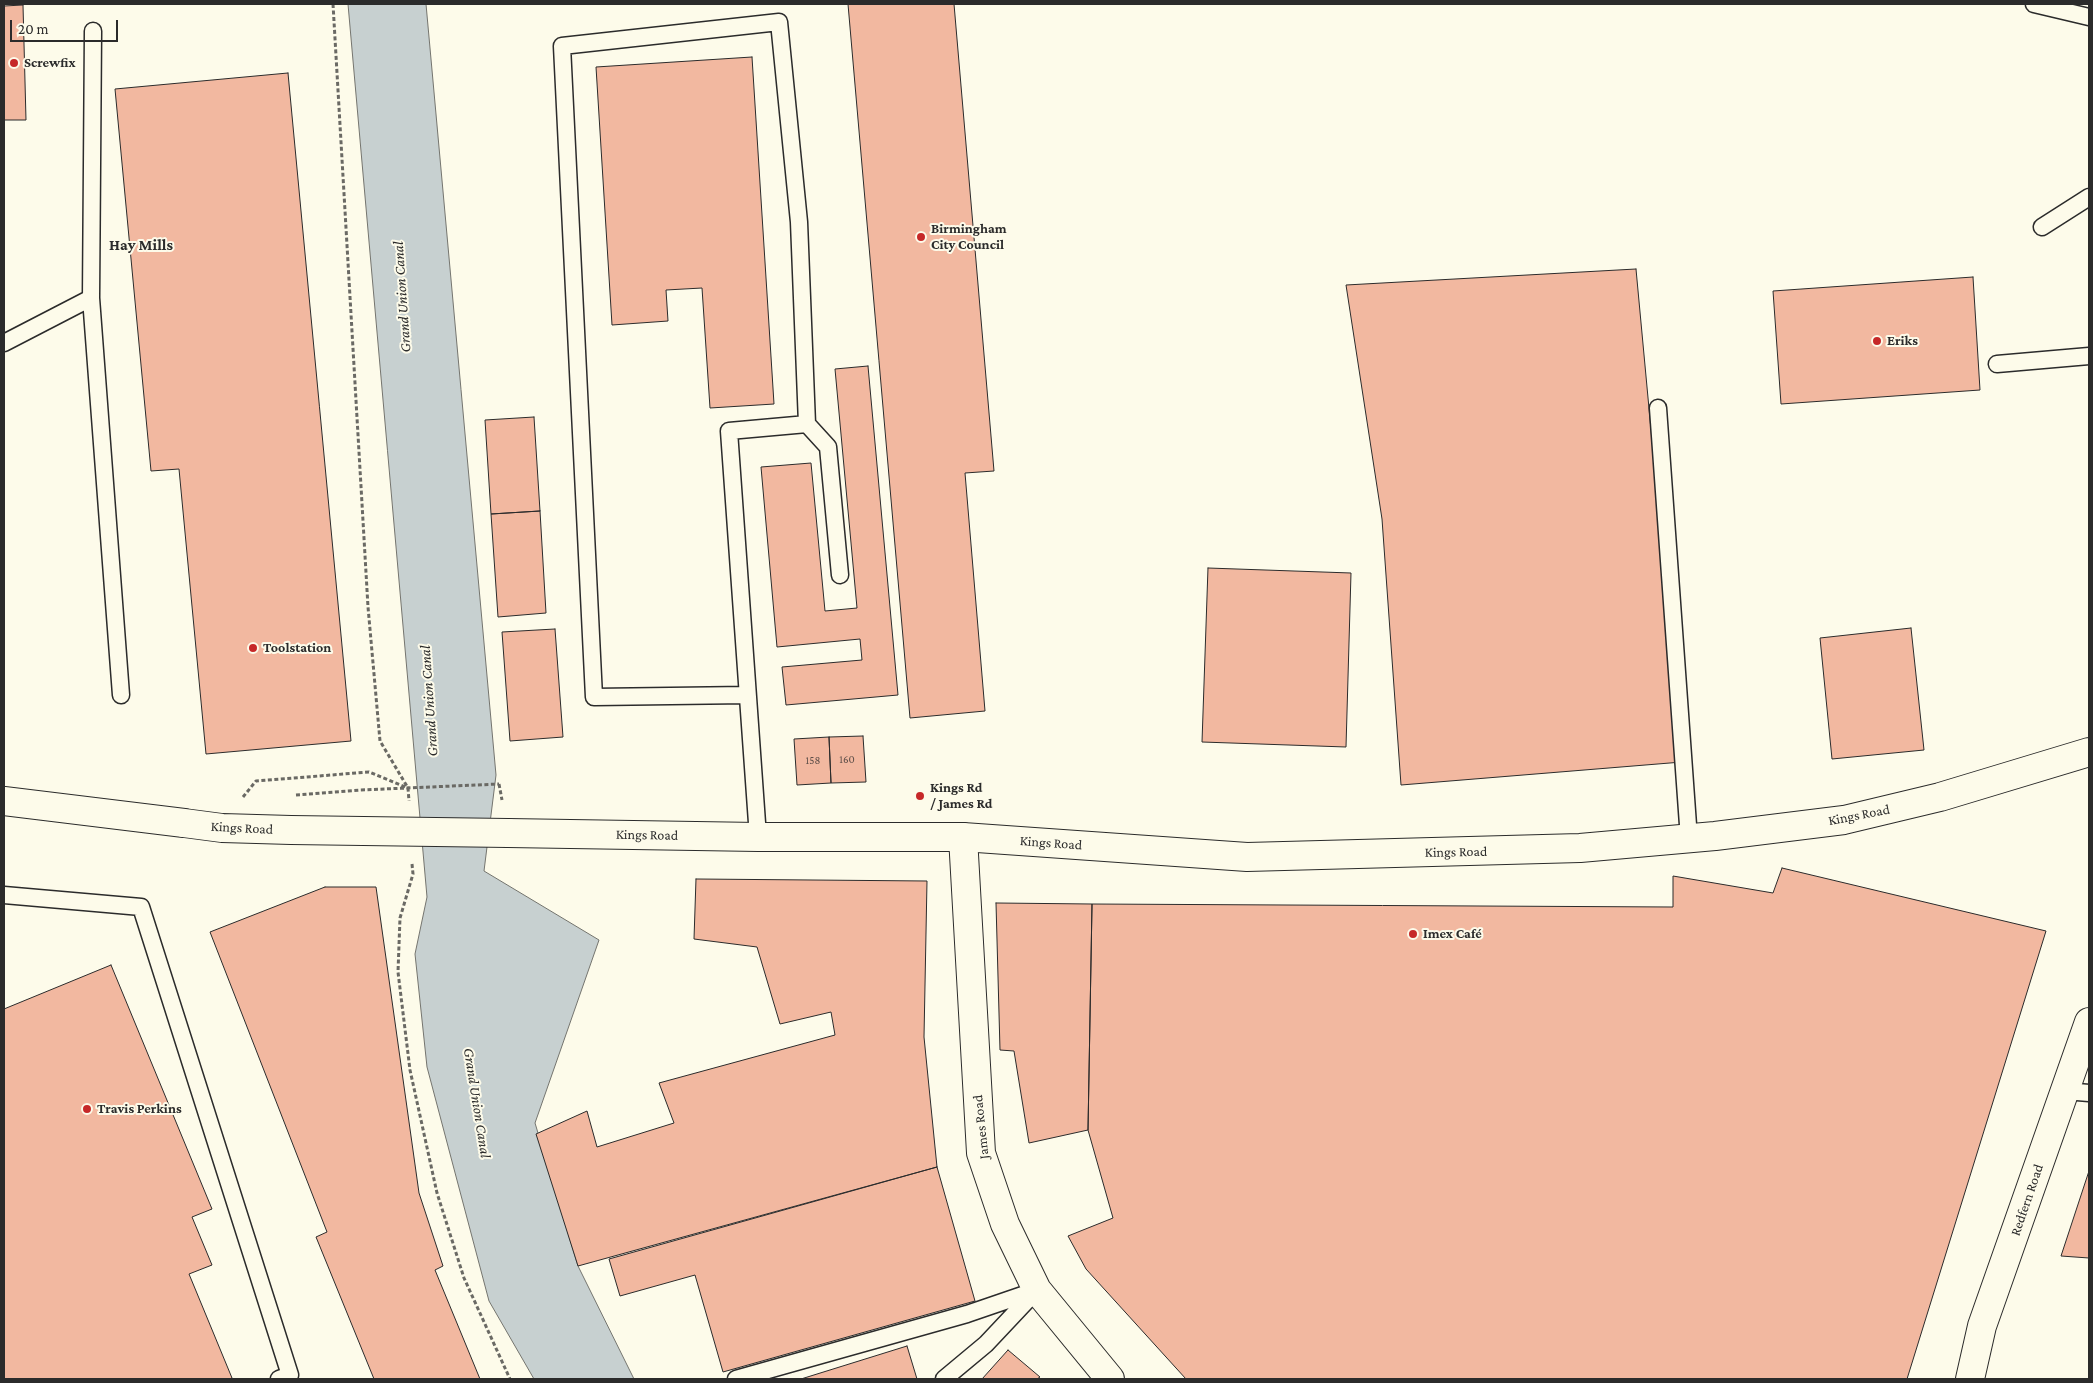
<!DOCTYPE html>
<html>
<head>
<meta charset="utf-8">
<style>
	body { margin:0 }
	#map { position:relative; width:2093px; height:1383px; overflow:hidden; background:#fdfbea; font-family:"Crimson Pro",serif }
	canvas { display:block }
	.frame { position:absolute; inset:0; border:5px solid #2b2b2b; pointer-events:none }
	.scale { position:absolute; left:10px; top:20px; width:108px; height:22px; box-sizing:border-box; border:2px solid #2b2b2b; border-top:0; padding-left:6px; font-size:15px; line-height:18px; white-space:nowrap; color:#2b2b2b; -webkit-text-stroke:4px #fdfbea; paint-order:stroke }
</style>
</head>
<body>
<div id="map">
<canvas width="2093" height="1383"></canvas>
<div class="frame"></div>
<div class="scale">20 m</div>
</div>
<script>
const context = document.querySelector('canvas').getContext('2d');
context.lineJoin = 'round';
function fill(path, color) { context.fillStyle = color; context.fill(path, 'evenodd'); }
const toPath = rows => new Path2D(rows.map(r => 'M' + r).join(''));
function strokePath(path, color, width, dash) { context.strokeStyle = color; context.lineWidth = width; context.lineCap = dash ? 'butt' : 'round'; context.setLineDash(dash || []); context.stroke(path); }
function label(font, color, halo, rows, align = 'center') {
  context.font = font + ' "Crimson Pro",serif'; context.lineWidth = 4; context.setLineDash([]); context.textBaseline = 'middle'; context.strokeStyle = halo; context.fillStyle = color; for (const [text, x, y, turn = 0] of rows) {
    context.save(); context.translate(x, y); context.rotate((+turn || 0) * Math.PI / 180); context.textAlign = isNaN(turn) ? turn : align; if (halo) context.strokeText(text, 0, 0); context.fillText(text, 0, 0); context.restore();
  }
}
const water = toPath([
	[348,4,426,4,496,775,484,871,599,940,535,1123,578,1266,634,1379,534,1379,489,1301,427,1067,415,954,427,897,348,4]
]);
fill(water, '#c7d0d0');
strokePath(water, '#74746e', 1);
const building = toPath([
	[848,4,954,4,994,471,965,473,985,711,910,718,848,4],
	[23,5,26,120,4,120,4,6,23,5],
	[752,57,774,404,710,408,702,288,666,290,668,321,612,325,596,67,752,57],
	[288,73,351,741,206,754,179,469,151,471,115,89,288,73],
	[1636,269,1682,762,1401,785,1382,519,1346,285,1636,269],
	[1973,277,1980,390,1781,404,1773,291,1973,277],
	[868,366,898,695,786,705,782,667,862,660,860,639,777,647,761,467,811,463,825,611,857,608,835,369,868,366],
	[534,417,540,511,491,514,485,420,534,417],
	[540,511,546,613,498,617,491,514,540,511],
	[1208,568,1351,573,1346,747,1202,742,1208,568],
	[1911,628,1924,750,1832,759,1820,638,1911,628],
	[555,629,563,737,510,741,502,632,555,629],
	[863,736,866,782,831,783,829,737,863,736],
	[829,737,831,783,797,785,794,739,829,737],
	[1782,868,2046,931,1907,1379,1186,1379,1086,1269,1068,1236,1113,1218,1088,1130,1092,904,1673,907,1673,876,1773,893,1782,868],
	[696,879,927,881,924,1037,937,1167,578,1266,536,1134,587,1111,597,1147,674,1123,659,1083,835,1035,831,1012,780,1024,757,947,694,939,696,879],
	[325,887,376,887,419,1193,443,1266,435,1270,480,1379,374,1379,316,1237,327,1232,210,932,325,887],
	[996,903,1092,904,1088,1130,1029,1143,1014,1051,1000,1050,996,903],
	[111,965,212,1209,192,1217,212,1265,189,1274,232,1378,229,1379,4,1379,4,1009,111,965],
	[937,1167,975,1301,723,1372,695,1275,620,1296,609,1259,937,1167],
	[2089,1171,2089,1258,2061,1256,2089,1171],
	[907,1346,917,1379,801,1379,907,1346],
	[1008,1350,1040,1377,1037,1379,982,1379,1008,1350]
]);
fill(building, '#f2b8a0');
strokePath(building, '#2b2b2b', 1);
const lane = toPath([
	[2034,4,2089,17],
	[2042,227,2089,197],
	[91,298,121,695],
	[4,343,91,298,93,31],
	[1997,364,2089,356],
	[1658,408,1689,839],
	[807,424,828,447,840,575],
	[747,695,594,697,562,46,779,22,799,222,807,424,729,431,758,837],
	[4,895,141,907,290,1375,279,1379],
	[2065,1091,2089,1093],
	[736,1379,967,1314,1037,1290],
	[944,1379,986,1344,1034,1293]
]);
const street = toPath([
	[963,837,981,1153,1005,1224,1037,1290,1110,1379],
	[1970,1379,1982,1326,2089,1022]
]);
const secondary = toPath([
	[4,801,184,823],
	[508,833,758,837,963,837,1247,857,1580,848,1715,836,1844,820,1940,797,2089,752]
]);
strokePath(lane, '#2b2b2b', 19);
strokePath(street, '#2b2b2b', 30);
strokePath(secondary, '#2b2b2b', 30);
strokePath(toPath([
	[333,4,368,607,380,741,408,788,409,801],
	[499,784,502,800],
	[296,795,361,790],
	[243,797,256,781,369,772,408,788],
	[412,864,413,874,400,918,398,972,410,1070,437,1193,464,1278,510,1379]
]), '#6a6964', 3, [4, 2.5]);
strokePath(lane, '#fdfbea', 16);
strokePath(street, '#fdfbea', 28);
strokePath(secondary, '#fdfbea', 28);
const secondaryBridge = toPath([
	[184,823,222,828,291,830,508,833]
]);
strokePath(secondaryBridge, '#2b2b2b', 30, []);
strokePath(toPath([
	[361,790,499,784]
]), '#6a6964', 3, [4, 2.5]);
strokePath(secondaryBridge, '#fdfbea', 28);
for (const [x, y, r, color] of [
	[14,63,5,"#c62828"],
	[921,237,5,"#c62828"],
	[1877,341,5,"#c62828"],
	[253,648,5,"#c62828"],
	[920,796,5,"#c62828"],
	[1413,934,5,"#c62828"],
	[87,1109,5,"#c62828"]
]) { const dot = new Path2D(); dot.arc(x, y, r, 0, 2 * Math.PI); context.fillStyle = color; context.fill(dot); strokePath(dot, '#fdfbea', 2); }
label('11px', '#5d4e48', null, [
	["160",847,760],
	["158",813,761]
]);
label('bold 14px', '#2b2b2b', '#fdfbea', [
	["Screwfix",24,63],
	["Birmingham",931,229],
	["City Council",931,245],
	["Eriks",1887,341],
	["Toolstation",263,648],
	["Kings Rd",930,788],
	["/ James Rd",930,804],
	["Imex Café",1423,934],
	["Travis Perkins",97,1109]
], 'left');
label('14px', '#2b2b2b', '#fdfbea', [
	["Kings Road",1859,815,-11],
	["Kings Road",242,828,3],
	["Kings Road",647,835,1],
	["Kings Road",1051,843,4],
	["Kings Road",1456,852,-1],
	["James Road",981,1127,-96],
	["Redfern Road",2027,1200,-71]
]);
label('italic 15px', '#2b2b2b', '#fdfbea', [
	["Grand Union Canal",402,297,-94],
	["Grand Union Canal",429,701,-94],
	["Grand Union Canal",477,1103,81]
]);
label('bold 16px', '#2b2b2b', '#fdfbea', [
	["Hay Mills",141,245]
]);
</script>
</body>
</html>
